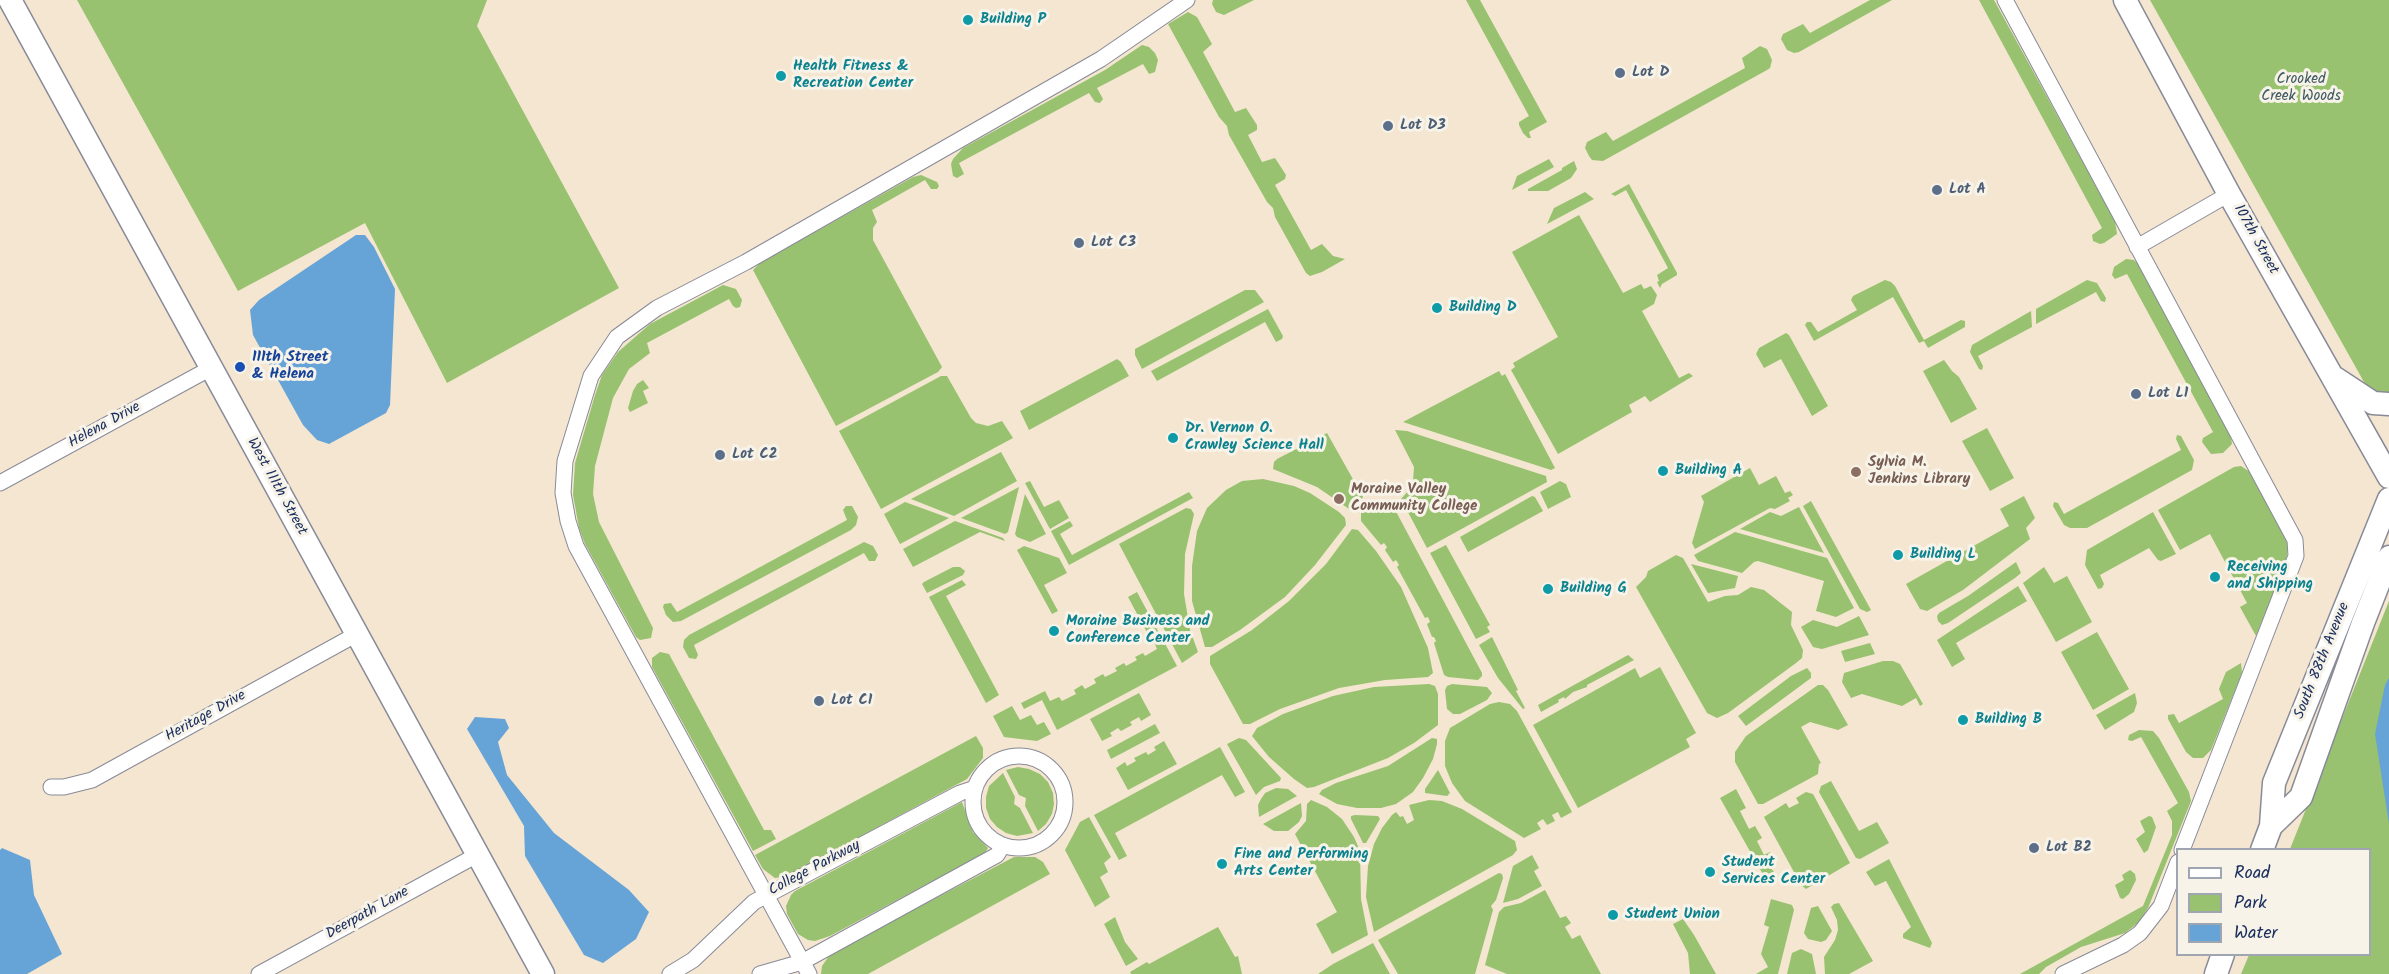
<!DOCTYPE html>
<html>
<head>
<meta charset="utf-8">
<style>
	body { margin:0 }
	#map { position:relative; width:2389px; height:974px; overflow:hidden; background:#f4e6d1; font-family:Kalam,sans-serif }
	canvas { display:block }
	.legend { position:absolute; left:2176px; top:848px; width:195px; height:108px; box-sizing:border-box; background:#f7f3e8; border:2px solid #9fa5b1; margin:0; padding:8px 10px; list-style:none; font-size:18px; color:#1b2f5e }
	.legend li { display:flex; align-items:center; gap:12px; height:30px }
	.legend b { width:30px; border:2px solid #9fa5b1 }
</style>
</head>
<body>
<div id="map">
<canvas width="2389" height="974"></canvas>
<ul class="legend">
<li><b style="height:8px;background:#fff"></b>Road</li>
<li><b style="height:16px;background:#98c26f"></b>Park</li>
<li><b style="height:16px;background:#66a3d7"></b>Water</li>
</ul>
</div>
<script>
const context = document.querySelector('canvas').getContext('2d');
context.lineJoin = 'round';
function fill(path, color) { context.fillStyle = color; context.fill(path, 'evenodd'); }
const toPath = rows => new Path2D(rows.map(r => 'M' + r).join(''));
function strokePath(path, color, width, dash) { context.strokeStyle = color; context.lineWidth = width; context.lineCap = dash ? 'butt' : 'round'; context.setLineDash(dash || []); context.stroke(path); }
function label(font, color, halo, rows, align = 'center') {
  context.font = font + ' Kalam,sans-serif'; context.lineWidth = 6; context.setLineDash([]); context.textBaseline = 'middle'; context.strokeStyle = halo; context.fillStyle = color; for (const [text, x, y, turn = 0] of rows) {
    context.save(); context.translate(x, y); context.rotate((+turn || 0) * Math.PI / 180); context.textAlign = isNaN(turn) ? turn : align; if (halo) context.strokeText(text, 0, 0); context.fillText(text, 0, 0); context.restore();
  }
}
fill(toPath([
	[77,0,487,0,477,26,619,288,447,383,365,223,238,291],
	[1213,0,1254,0,1224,15,1216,12,1212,4],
	[1466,0,1480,0,1547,122,1529,132,1531,138,1528,138,1523,133,1519,125,1519,122,1529,116],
	[1870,0,1892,0,1799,52,1794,53,1787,50,1781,39,1783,34,1803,24,1810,33],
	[1979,0,1994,0,2115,221,2117,234,2104,243,2100,244,2093,241,2092,235,2102,228],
	[2150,0,2389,0,2389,396,2375,393,2364,382],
	[1188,12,1197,17,1212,44,1203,52,1235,112,1246,108,1257,125,1257,130,1248,135,1262,162,1275,158,1286,175,1285,179,1275,185,1311,250,1322,244,1333,256,1345,259,1322,272,1310,276,1306,273,1275,217,1273,208,1267,202,1229,135,1227,126,1219,117,1168,24],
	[1142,45,1149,47,1155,53,1158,60,1155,72,1149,74,1143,64,1097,88,1103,99,1100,103,1095,102,1089,93,959,163,964,174,957,178,953,176,951,164,953,159,963,148,1105,70],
	[1760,46,1767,49,1772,60,1770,68,1767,70,1603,161,1592,160,1589,156,1585,148,1587,142,1606,132,1613,141,1745,68,1742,58],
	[1549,159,1554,167,1512,190,1517,176],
	[1574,161,1577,169,1571,178,1548,191,1528,191,1528,189,1562,170,1562,168],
	[921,175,937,182,939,186,937,189,931,189,925,180,872,210,877,222,873,228,873,240,942,367,938,372,836,426,753,270,760,263,913,177],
	[1629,184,1677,273,1677,275,1662,284,1660,288,1657,282,1659,281,1657,275,1668,268,1626,190,1615,196,1611,194],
	[1585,192,1594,199,1547,224,1554,208],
	[1579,215,1623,293,1641,284,1644,289,1651,286,1657,295,1654,304,1642,311,1679,378,1689,373,1693,376,1650,402,1645,396,1629,405,1632,412,1558,454,1511,370,1515,367,1513,363,1558,337,1512,252],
	[2126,259,2134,260,2138,264,2231,436,2232,444,2223,453,2211,454,2202,442,2203,438,2213,432,2127,274,2115,279,2112,275,2114,267],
	[1885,280,1891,282,1895,286,1924,340,1961,320,1965,321,1965,327,1928,348,1924,341,1919,343,1893,297,1814,341,1805,325,1807,322,1811,322,1818,332,1857,310,1851,300,1853,296],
	[2087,280,2097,283,2106,298,2105,302,2101,301,2096,292,2036,324,2036,309],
	[723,285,736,289,742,300,740,307,736,308,733,306,729,299,647,343,650,353,629,369,613,398,595,466,593,494,599,522,653,628,651,638,640,640,636,637,585,544,579,528,573,495,575,463,595,395,602,375,618,352,650,324],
	[1245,290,1255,290,1264,302,1142,369,1135,355,1135,349],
	[1268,309,1283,336,1282,339,1276,342,1265,322,1157,381,1151,371],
	[2031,311,2032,327,1978,356,1983,366,1982,370,1979,369,1970,352,1972,345],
	[1786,333,1789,335,1828,406,1812,416,1781,359,1764,368,1756,354,1759,348],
	[1117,359,1121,362,1129,376,1029,430,1020,411],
	[1944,360,1952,371,1959,377,1977,409,1951,423,1923,371],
	[1499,371,1502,376,1505,374,1555,468,1551,470,1403,422],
	[941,376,947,376,971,418,976,423,988,426,1002,421,1013,438,881,509,839,431],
	[643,380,649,388,643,391,648,403,630,412,628,408,633,391,637,384],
	[1987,428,2014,478,1990,491,1962,441],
	[1395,430,1407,431,1546,476,1547,482,1427,548,1401,499,1410,489,1413,482,1414,467],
	[1327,433,1363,497,1352,511,1317,487,1273,469,1274,462,1277,459],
	[2177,435,2181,436,2194,460,2192,470,2087,528,2070,528,2064,525,2053,506,2054,502,2058,503,2064,514,2181,450,2176,439],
	[1001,452,1017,481,954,516,911,499],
	[2241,466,2250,472,2285,537,2288,547,2286,562,2256,636,2240,607,2247,603,2210,534,2180,550,2158,510,2234,467],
	[1750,468,1759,485,1776,476,1785,493,1790,491,1793,495,1788,498,1790,501,1775,509,1770,508,1695,549,1692,543,1704,502,1701,496],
	[1263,479,1294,486,1310,493,1339,512,1345,518,1346,525,1315,565,1285,597,1240,630,1212,647,1205,647,1192,601,1192,566,1197,531,1207,508,1226,490,1242,481],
	[1030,481,1044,507,1059,500,1069,518,1050,529,1025,483],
	[1560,481,1566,484,1571,497,1548,509,1540,492],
	[1019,487,1008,532,1005,534,961,518],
	[1189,492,1193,498,1069,565,1051,531,1070,521,1073,526,1060,534,1072,555],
	[1025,494,1046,534,1030,542,1017,537,1015,534],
	[1532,496,1535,497,1543,511,1468,552,1460,537],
	[2024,496,2035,518,2026,528,2030,539,1963,590,1927,611,1920,609,1906,584,2009,526,2000,509],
	[1368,500,1380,505,1392,504,1482,673,1482,676,1478,680,1448,677,1444,675,1434,643,1436,641,1434,637,1432,637,1427,624,1430,622,1428,617,1425,618,1397,567,1399,565,1396,560,1393,562,1385,550,1387,547,1384,543,1381,545,1361,521,1361,512],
	[1811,501,1871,610,1867,612,1860,609,1803,506],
	[905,502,949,518,900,544,884,514],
	[846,506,852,506,858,517,856,525,851,530,681,621,673,622,666,615,663,607,664,604,671,603,677,612,847,520,843,510],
	[1799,507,1824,553,1740,529,1770,512,1781,516],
	[1186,508,1191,509,1194,514,1185,554,1184,594,1190,630,1198,652,1182,663,1119,544],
	[2153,512,2176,554,2161,561,2158,560,2149,548,2100,575,2104,584,2102,588,2098,589,2085,565,2087,550],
	[955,521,1003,538,1005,541,980,532,913,567,903,549],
	[1352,529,1358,530,1376,551,1401,587,1428,648,1433,673,1428,677,1385,680,1339,688,1280,709,1250,724,1243,724,1210,664,1210,656,1252,630,1289,601,1326,564],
	[1735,532,1827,558,1854,608,1836,617,1816,611,1824,581,1758,561,1754,562,1742,573,1698,561,1694,555],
	[864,542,873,546,878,555,875,561,869,561,864,553,694,645,698,655,696,659,689,658,683,647,684,640,689,635],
	[1446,545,1490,625,1487,627,1490,632,1476,639,1430,553],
	[1024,546,1059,558,1067,573,1044,585,1058,611,1052,614,1017,550],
	[1676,555,1683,558,1708,602,1725,596,1738,595,1751,587,1764,590,1792,612,1791,625,1803,650,1802,658,1796,663,1728,713,1717,718,1707,713,1636,587,1646,577,1648,571],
	[2016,562,2021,573,2015,578,1948,623,1942,625,1938,621,1937,616,1939,613,1968,596],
	[1691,564,1738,576,1735,588,1708,593],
	[960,567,965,571,963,575,927,593,922,584,924,582,953,567],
	[2044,567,2054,583,2067,576,2092,622,2056,642,2023,583],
	[962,580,966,585,946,596,999,695,986,703,929,597],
	[2018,586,2027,601,1956,643,1965,659,1952,667,1937,640],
	[1137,592,1159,633,1150,638,1128,597],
	[2389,601,2389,974,2241,974,2249,955,2370,954,2370,850,2290,849],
	[1859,616,1869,635,1822,649,1813,647,1801,627,1813,620,1837,627],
	[2097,632,2129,689,2093,710,2061,652],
	[1492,637,1518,690,1516,691,1525,708,1523,709,1498,678,1479,645],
	[1162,638,1177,666,1057,730,1042,700,1024,709,1021,703,1045,691,1050,701,1059,697,1062,701,1076,694,1074,690,1082,685,1085,689,1096,683,1094,679,1103,674,1105,677,1117,671,1115,668,1124,663,1126,666,1137,660,1135,657,1143,653,1145,656,1157,649,1154,642],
	[1870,643,1875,654,1845,662,1841,651],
	[660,652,669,654,764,830,771,830,776,839,753,851,652,667,652,658],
	[1628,655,1634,660,1587,685,1587,687,1573,692,1565,699,1564,697,1558,700,1559,702,1541,712,1538,705],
	[1883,661,1893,661,1900,664,1923,704,1920,706,1916,698,1902,706,1862,694,1851,698,1842,682,1844,673],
	[2241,663,2242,673,2211,750,2203,758,2193,758,2186,752,2168,719,2168,715,2174,714,2179,723,2223,699,2219,689,2226,672],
	[1660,667,1696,733,1686,739,1690,747,1578,808,1533,725,1635,668,1640,678],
	[1807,668,1811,673,1811,678,1746,726,1738,716,1791,676],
	[1429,684,1435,686,1438,694,1438,725,1414,743,1388,758,1314,787,1307,788,1294,779,1269,757,1252,736,1257,728,1283,714,1333,696,1374,687],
	[1452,684,1487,687,1492,693,1487,700,1460,714,1453,714,1447,709,1445,690,1447,686],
	[1818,685,1823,685,1828,690,1848,725,1838,730,1810,722,1801,727,1821,763,1819,764,1818,774,1763,804,1758,804,1735,762,1735,752,1746,736],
	[1139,693,1151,715,1141,721,1139,717,1130,722,1132,725,1121,731,1118,728,1110,733,1112,736,1102,741,1090,719],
	[2135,693,2137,703,2134,712,2105,730,2096,715],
	[1499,702,1510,704,1517,711,1572,812,1561,818,1558,812,1552,815,1555,821,1547,825,1543,819,1537,823,1541,829,1524,838,1465,801,1452,783,1445,766,1445,741,1450,728,1490,704],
	[1012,706,1020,720,1031,715,1037,725,1044,722,1051,734,1037,741,1004,737,993,716],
	[1155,724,1160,733,1111,759,1107,750],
	[2139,730,2153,731,2159,738,2189,792,2191,801,2148,908,2139,922,2125,933,2081,947,2046,967,2039,974,2020,974,2143,906,2172,835,2172,821,2167,811,2178,803,2141,737,2132,741,2128,740,2129,735],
	[976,736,983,748,983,758,967,779,787,876,775,878,763,869,755,855],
	[1239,738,1246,740,1281,778,1280,781,1264,787,1256,795,1227,744],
	[1432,738,1437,739,1437,744,1433,759,1423,778,1413,792,1396,804,1381,808,1357,808,1337,804,1319,794,1322,790,1336,783,1388,766],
	[1164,741,1177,764,1128,790,1116,768,1125,762,1127,766,1136,761,1134,758,1146,752,1148,755,1156,750,1154,747],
	[1220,747,1245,792,1235,797,1222,775,1115,833,1127,856,1119,860,1094,815],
	[1018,767,1029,769,1040,774,1048,782,1053,793,1054,804,1052,814,1046,824,1038,831,1025,806,1026,798,1019,795,1006,770],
	[1438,770,1450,793,1447,796,1425,793,1425,789],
	[1003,773,1015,797,1014,804,1020,808,1033,833,1017,836,1006,833,997,827,990,819,986,808,986,797,989,786],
	[1831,781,1859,831,1877,822,1889,843,1860,859,1856,858,1819,792,1821,786],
	[1276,788,1288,789,1297,796,1259,817,1258,805,1261,799,1265,793],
	[1736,789,1746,808,1740,811,1749,829,1755,826,1762,838,1757,841,1764,855,1770,852,1777,864,1771,868,1774,872,1765,878,1720,798],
	[1806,792,1813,794,1850,863,1806,889,1801,885,1764,817,1786,803,1789,808,1799,803,1796,798],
	[1311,800,1327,807,1342,819,1354,837,1360,851,1361,899,1368,935,1332,954,1316,924,1337,912,1295,834,1306,821,1307,804],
	[1429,800,1442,801,1462,809,1515,841,1517,850,1513,855,1374,932,1366,897,1368,866,1374,844,1382,828,1392,815,1396,812,1400,817,1403,816,1407,824,1414,820,1409,805],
	[962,802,973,832,988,848,985,853,830,936,815,941,808,940,798,934,787,914,786,906,791,895,795,891],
	[1301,803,1302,816,1299,822,1288,831,1274,831,1263,824],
	[1355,815,1378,816,1380,819,1366,843,1363,843,1351,819,1351,816],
	[2149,816,2152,817,2156,827,2148,850,2144,853,2136,839,2145,832,2140,821],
	[1089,817,1111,857,1104,863,1108,872,1100,877,1110,897,1095,907,1065,850,1080,822],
	[1532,855,1539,868,1534,871,1542,886,1518,899,1503,903,1513,866],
	[1014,857,1035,857,1043,862,1050,874,868,974,821,974,822,966,831,953],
	[1889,859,1932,943,1930,948,1903,938,1903,934,1911,927,1886,881,1875,886,1866,872],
	[2130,870,2135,874,2136,880,2129,894,2123,899,2120,898,2115,885,2124,880,2122,875],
	[1499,873,1502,874,1503,878,1496,900,1491,906,1493,910,1475,974,1398,974,1378,940],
	[1545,890,1560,918,1566,916,1571,923,1565,927,1572,939,1580,935,1601,974,1507,974,1485,965,1499,912,1504,907,1521,903],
	[1771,899,1792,905,1794,910,1778,974,1756,974,1768,967,1761,954,1769,927,1764,925],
	[1839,903,1873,961,1849,974,1825,974,1824,957,1835,940,1838,930,1837,920,1831,907,1834,904],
	[1818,906,1832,931,1826,940,1821,942,1808,939,1804,933,1811,908],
	[1115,917,1125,942,1138,959,1126,966,1104,924],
	[1683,919,1694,935,1716,974,1690,974,1688,953,1673,924],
	[1218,927,1235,957,1238,956,1242,974,1131,974,1130,972,1147,962,1149,964],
	[1373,943,1390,974,1318,974,1333,964],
	[1801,949,1812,954,1816,974,1787,974,1792,953]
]), '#98c26f');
fill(toPath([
	[356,235,365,235,374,247,395,289,390,405,386,413,329,444,317,440,303,425,253,335,250,310,259,300],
	[2389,678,2389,824,2375,734,2385,685],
	[475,717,505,719,509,728,498,742,507,775,554,833,629,890,649,912,636,939,603,963,584,955,525,856,524,826,467,729],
	[2,848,30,860,34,895,62,954,27,974,0,974,0,850]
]), '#66a3d7');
const street = toPath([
	[2005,0,2295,540,2296,556,2182,850],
	[2137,247,2229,194],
	[0,483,211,368],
	'973 802a46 46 0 1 1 92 0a46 46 0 1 1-92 0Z',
	[51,787,64,787,92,780,357,634],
	[259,974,477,855],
	[670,974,693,960,754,902,960,793,975,788],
	[760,974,802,962,997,855,1003,845],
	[809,974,576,546,568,521,563,493,565,461,591,376,617,337,657,308,746,262,1101,59,1187,0],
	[2063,974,2123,945,2140,933,2161,906,2178,862]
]);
const secondary = toPath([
	[10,0,543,974],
	[2125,0,2229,194,2389,477],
	[2335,378,2373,403,2389,404],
	[2271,826,2301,797,2363,623,2389,557],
	[2262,850,2271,826,2274,783,2389,499],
	[2216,974,2223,954]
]);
strokePath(street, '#888a98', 17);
strokePath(secondary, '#888a98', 25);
strokePath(street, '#fff', 15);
strokePath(secondary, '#fff', 22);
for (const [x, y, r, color] of [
	[968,20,6,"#0f9aa8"],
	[1620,73,6,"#5c6f8a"],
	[781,76,6,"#0f9aa8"],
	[1388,126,6,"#5c6f8a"],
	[1937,190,6,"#5c6f8a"],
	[1079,243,6,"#5c6f8a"],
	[1437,308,6,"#0f9aa8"],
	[240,367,6,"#1a4fb4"],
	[2136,394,6,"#5c6f8a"],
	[1173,438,6,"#0f9aa8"],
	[720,455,6,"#5c6f8a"],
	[1663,471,6,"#0f9aa8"],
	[1856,472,6,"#8d6e63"],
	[1339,499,6,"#8d6e63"],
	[1898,555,6,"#0f9aa8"],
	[2215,577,6,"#0f9aa8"],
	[1548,589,6,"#0f9aa8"],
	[1054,631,6,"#0f9aa8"],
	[819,701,6,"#5c6f8a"],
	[1963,720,6,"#0f9aa8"],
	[2034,848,6,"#5c6f8a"],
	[1222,864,6,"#0f9aa8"],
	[1710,872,6,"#0f9aa8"],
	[1613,915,6,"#0f9aa8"]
]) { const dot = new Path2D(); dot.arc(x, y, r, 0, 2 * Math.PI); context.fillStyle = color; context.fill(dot); strokePath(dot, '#f7f3e8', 2); }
label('bold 15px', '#0d838f', '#f7f3e8', [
	["Building P",980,20],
	["Health Fitness &",793,67],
	["Recreation Center",793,84],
	["Building D",1449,308],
	["Dr. Vernon O.",1185,429],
	["Crawley Science Hall",1185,446],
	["Building A",1675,471],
	["Building L",1910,555],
	["Receiving",2227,568],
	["and Shipping",2227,585],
	["Building G",1560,589],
	["Moraine Business and",1066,622],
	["Conference Center",1066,639],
	["Building B",1975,720],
	["Fine and Performing",1234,855],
	["Arts Center",1234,872],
	["Student",1722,863],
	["Services Center",1722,880],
	["Student Union",1625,915]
], 'left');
label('bold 15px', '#4e5e75', '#f7f3e8', [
	["Lot D",1632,73],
	["Lot D3",1400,126],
	["Lot A",1949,190],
	["Lot C3",1091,243],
	["Lot L1",2148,394],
	["Lot C2",732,455],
	["Lot C1",831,701],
	["Lot B2",2046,848]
], 'left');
label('15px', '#405b63', '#f7f3e8', [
	["Crooked",2301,80],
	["Creek Woods",2301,97]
]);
label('15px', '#1b2f5e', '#f7f3e8', [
	["107th Street",2255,240,61],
	["Helena Drive",105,426,-29],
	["West 111th Street",276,487,61],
	["South 88th Avenue",2323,661,-68],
	["Heritage Drive",206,717,-29],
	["College Parkway",815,869,-28],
	["Deerpath Lane",368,914,-29]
]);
label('bold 15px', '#164399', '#f7f3e8', [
	["111th Street",252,358],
	["& Helena",252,375]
], 'left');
label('bold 15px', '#785e54', '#f7f3e8', [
	["Sylvia M.",1868,463],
	["Jenkins Library",1868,480],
	["Moraine Valley",1351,490],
	["Community College",1351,507]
], 'left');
</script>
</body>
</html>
